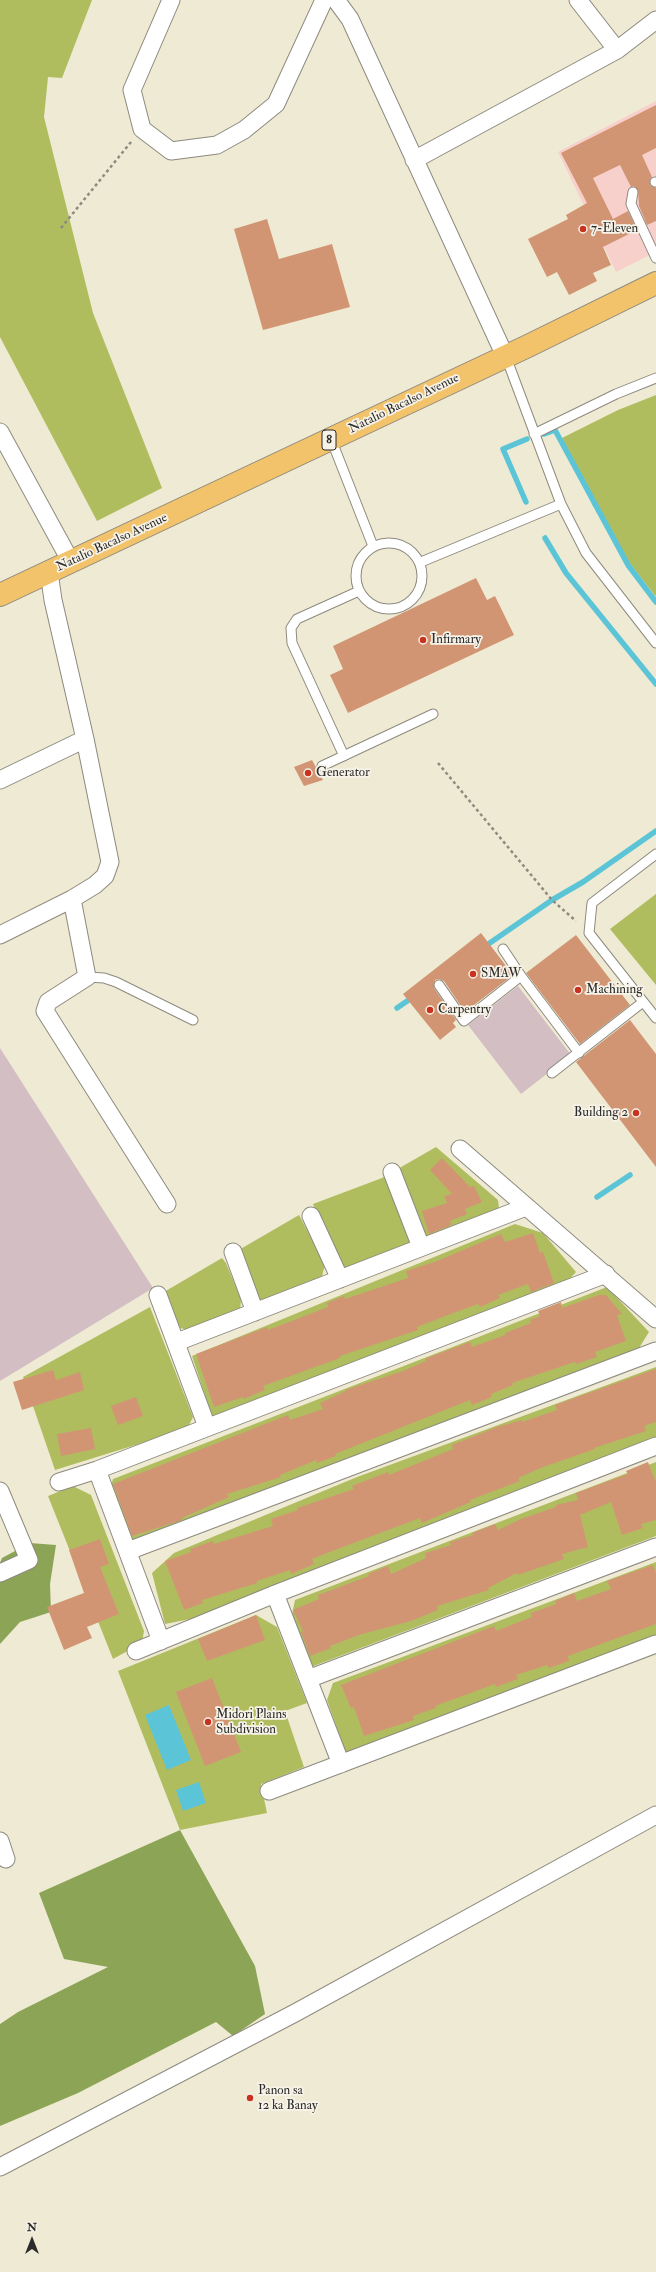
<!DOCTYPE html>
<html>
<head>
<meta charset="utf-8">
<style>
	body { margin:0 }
	#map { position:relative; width:656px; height:2272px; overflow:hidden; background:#efead3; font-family:"IM FELL Double Pica",serif }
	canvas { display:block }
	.north { position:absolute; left:12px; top:2220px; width:40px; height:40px; -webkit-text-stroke:3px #f7f3e8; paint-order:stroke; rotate:0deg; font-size:11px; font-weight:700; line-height:16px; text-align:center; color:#2b2b2b }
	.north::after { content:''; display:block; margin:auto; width:14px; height:18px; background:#2b2b2b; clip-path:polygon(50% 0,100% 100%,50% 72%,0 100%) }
</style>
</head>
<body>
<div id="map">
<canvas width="656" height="2272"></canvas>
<div class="north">N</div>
</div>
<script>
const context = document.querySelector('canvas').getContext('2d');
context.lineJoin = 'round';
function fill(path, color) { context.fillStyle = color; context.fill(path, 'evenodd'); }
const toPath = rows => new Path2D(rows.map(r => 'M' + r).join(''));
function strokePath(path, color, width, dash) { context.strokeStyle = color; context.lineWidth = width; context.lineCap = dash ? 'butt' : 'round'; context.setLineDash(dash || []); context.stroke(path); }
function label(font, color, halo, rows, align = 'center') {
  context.font = font + ' "IM FELL Double Pica",serif'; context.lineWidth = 3.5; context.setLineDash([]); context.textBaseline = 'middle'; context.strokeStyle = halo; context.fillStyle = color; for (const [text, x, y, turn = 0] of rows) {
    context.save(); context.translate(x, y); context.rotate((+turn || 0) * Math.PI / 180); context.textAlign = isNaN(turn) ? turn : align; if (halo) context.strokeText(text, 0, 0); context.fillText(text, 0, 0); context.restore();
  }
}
fill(toPath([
	[656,101,656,252,616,272,558,152]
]), '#f7d0cc');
fill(toPath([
	[518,986,571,1055,521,1094,468,1025],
	[0,1048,153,1288,0,1381]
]), '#d2bec3');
fill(toPath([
	[0,0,92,0,62,78,48,77,44,117,93,313,162,488,97,521,0,337],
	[656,395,656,597,621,552,593,506,562,438,618,410],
	[656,894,656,985,610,929],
	[436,1147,498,1200,500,1217,427,1241,400,1216,411,1240,408,1248,349,1271,337,1262,313,1204,382,1178],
	[299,1215,325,1264,321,1281,270,1303,259,1300,237,1251],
	[515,1224,543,1233,576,1272,564,1285,213,1419,192,1356],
	[222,1258,226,1263,241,1299,240,1313,196,1332,176,1327,164,1292],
	[607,1287,649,1332,639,1348,130,1543,110,1489,113,1479],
	[150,1307,193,1417,187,1429,55,1470,23,1377],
	[656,1367,656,1438,211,1615,165,1624,152,1573,174,1553,357,1477],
	[656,1462,656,1536,311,1667,291,1619,295,1600],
	[73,1486,91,1495,144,1631,142,1643,113,1659,48,1496],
	[656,1562,656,1635,380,1744,346,1753,327,1700,333,1683],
	[256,1615,277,1627,307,1703,285,1711,304,1767,261,1784,267,1813,180,1830,118,1671]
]), '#b0bd5f');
fill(toPath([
	[30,1543,56,1545,50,1584,51,1612,20,1622,0,1644,0,1563,2,1558],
	[180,1830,255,1966,265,2014,233,2036,216,2022,78,2093,0,2126,0,2024,18,2012,108,1967,64,1959,39,1893]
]), '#8ca456');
fill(toPath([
	[169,1705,191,1760,167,1770,145,1715],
	[199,1782,206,1803,183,1811,176,1790]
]), '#5bc5d7');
strokePath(toPath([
	[544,434,555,430,628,565,656,602],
	[526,502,503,449,527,439],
	[545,538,566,573,656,684],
	[484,947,552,900,583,882,656,831],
	[397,1008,413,997],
	[597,1197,630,1175]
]), '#5bc5d7', 5.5);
fill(toPath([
	[656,105,656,148,642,155,652,177,650,179,650,185,656,188,656,221,647,225,639,206,638,190,634,186,631,187,620,165,593,178,613,219,628,211,637,230,603,247,611,265,593,273,597,281,569,295,557,272,547,277,528,239,568,219,566,215,587,203,561,153],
	[267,219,279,259,332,244,350,307,263,330,234,229],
	[476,578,487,600,495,596,514,635,348,713,330,675,343,669,333,646],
	[312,760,323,780,304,786,294,767],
	[481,933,513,975,465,1012,444,981,439,979,435,980,434,988,456,1020,453,1023,456,1027,440,1040,403,994],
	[576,935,630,1005,580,1044,526,973],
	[630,1020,656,1054,656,1167,576,1062],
	[442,1158,470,1187,474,1186,482,1202,465,1209,467,1214,450,1221,451,1225,429,1234,422,1211,447,1203,444,1196,452,1194,430,1170],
	[533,1233,540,1253,543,1252,554,1283,531,1292,528,1284,498,1295,500,1298,480,1307,478,1304,448,1315,417,1327,418,1330,340,1356,340,1358,263,1386,265,1390,244,1399,243,1397,214,1407,196,1354,267,1327,268,1330,328,1307,327,1303,344,1296,345,1299,408,1278,406,1271,437,1261,501,1234,505,1242],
	[599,1295,606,1295,622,1314,617,1315,626,1341,595,1352,597,1357,576,1364,575,1362,512,1383,513,1385,491,1394,492,1397,472,1405,470,1400,335,1454,336,1456,317,1463,316,1460,280,1475,281,1477,227,1494,229,1497,182,1518,182,1520,132,1536,113,1484,288,1415,290,1420,323,1409,320,1403,346,1391,345,1390,403,1371,426,1361,425,1359,432,1356,470,1342,472,1347,505,1335,505,1333,531,1323,530,1320,540,1316,538,1311,561,1302,562,1308],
	[656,1369,656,1422,644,1426,646,1431,594,1448,595,1449,543,1467,518,1478,520,1481,470,1500,471,1502,422,1523,420,1518,327,1553,312,1559,314,1564,291,1574,290,1570,257,1581,257,1583,202,1600,203,1603,184,1610,165,1561,191,1552,190,1549,213,1541,214,1544,273,1526,271,1519,298,1510,297,1508,354,1489,352,1486,388,1472,389,1475,453,1449,452,1445,497,1427,522,1420,522,1422,557,1410,555,1405],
	[53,1370,56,1380,80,1372,84,1390,22,1410,13,1382],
	[136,1397,143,1416,118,1425,111,1406],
	[91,1428,95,1449,61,1456,57,1434],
	[648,1462,656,1482,656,1520,641,1524,643,1528,622,1535,611,1502,580,1515,588,1547,562,1554,564,1559,518,1575,517,1573,488,1588,489,1590,437,1606,438,1610,411,1621,362,1634,330,1646,331,1648,310,1656,301,1632,303,1631,293,1610,319,1599,318,1595,369,1576,368,1574,388,1566,391,1574,426,1558,425,1553,451,1545,450,1542,473,1535,472,1533,495,1524,498,1530,521,1519,556,1507,556,1505,578,1500,576,1493,628,1474,626,1471],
	[100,1539,109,1564,100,1567,119,1614,87,1627,92,1638,64,1650,47,1607,84,1593,69,1550],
	[653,1565,656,1574,656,1624,568,1656,569,1661,549,1668,547,1665,516,1675,518,1679,496,1687,495,1684,435,1706,436,1708,413,1716,414,1720,364,1736,354,1707,351,1708,341,1685,494,1626,496,1631,532,1617,531,1613,556,1604,555,1601,574,1593,577,1601,611,1589,607,1581],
	[256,1615,265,1640,207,1661,198,1639],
	[212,1678,241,1752,205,1766,176,1692]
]), '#d29573');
const lane = toPath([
	[655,182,656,182],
	[633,192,631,204,656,258],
	[506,357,561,504,586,553,656,643],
	[534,434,616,394,656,378],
	[331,439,373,546],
	'356 576a33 33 0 1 1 66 0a33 33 0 1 1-66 0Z',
	[421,562,561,504],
	[344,756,292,643,291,628,297,619,359,591],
	[322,766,433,714],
	[656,854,592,903,589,933,656,1018],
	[503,949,521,976],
	[87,977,104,978,116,982,193,1020],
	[439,985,464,1021,521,976,579,1053],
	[552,1073,643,1002]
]);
const street = toPath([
	[171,0,132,90,142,129,171,151,217,145,244,130,276,104,324,0],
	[336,0,350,19,505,356],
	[578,0,617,50],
	[414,160,617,50,656,20],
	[0,432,71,562],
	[0,780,85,739],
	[72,899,87,977,48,1002,45,1011,167,1204],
	[0,935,72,899,95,885,105,876,110,862,85,739,53,600,49,572],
	[460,1149,656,1319],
	[392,1172,421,1247],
	[311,1216,340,1279],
	[233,1252,255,1312],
	[158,1295,207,1427],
	[177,1342,526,1207],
	[97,1470,161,1641],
	[59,1482,97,1470,606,1274],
	[0,1491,29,1560,0,1573],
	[128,1551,656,1351],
	[275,1594,341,1764],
	[136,1651,275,1594,656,1446],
	[308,1679,656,1547],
	[269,1791,656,1644],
	[0,1841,6,1859],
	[0,2167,295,2013,656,1815]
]);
const highway = toPath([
	[0,595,528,346,656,283]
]);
strokePath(lane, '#8d8a7f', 11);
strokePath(street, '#8d8a7f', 19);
strokePath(highway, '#8d8a7f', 24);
strokePath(toPath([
	[61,228,131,142],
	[438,763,552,900,576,921]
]), '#8d8a7f', 2.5, [3, 3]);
strokePath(lane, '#fff', 9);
strokePath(street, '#fff', 17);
strokePath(highway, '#f2c36a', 22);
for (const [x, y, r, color] of [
	[583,229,4,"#c8321e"],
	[423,640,4,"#c8321e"],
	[308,773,4,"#c8321e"],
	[473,974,4,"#c8321e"],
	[578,990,4,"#c8321e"],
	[430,1010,4,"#c8321e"],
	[636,1113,4,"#c8321e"],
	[208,1722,4,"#c8321e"],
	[250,2098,4,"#c8321e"]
]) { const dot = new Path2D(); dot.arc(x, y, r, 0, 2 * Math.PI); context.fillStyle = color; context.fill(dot); strokePath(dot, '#f7f3e8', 1.5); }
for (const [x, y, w] of [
	[329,440,14]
]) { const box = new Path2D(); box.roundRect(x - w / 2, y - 10, w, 20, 3); context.fillStyle = '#f7f3e8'; context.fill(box); strokePath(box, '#2b2b2b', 1); }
label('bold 12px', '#2b2b2b', null, [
	["8",329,440]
]);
label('13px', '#2b2b2b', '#f7f3e8', [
	["7-Eleven",591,229],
	["Infirmary",431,640],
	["Generator",316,773],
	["SMAW",481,974],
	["Machining",586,990],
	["Carpentry",438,1010],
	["Building 2",628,1113,"right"],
	["Midori Plains",216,1715],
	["Subdivision",216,1730],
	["Panon sa",258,2091],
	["12 ka Banay",258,2106]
], 'left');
label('13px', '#2b2b2b', '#f7f3e8', [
	["Natalio Bacalso Avenue",404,404,-26],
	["Natalio Bacalso Avenue",112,543,-25]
]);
</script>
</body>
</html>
